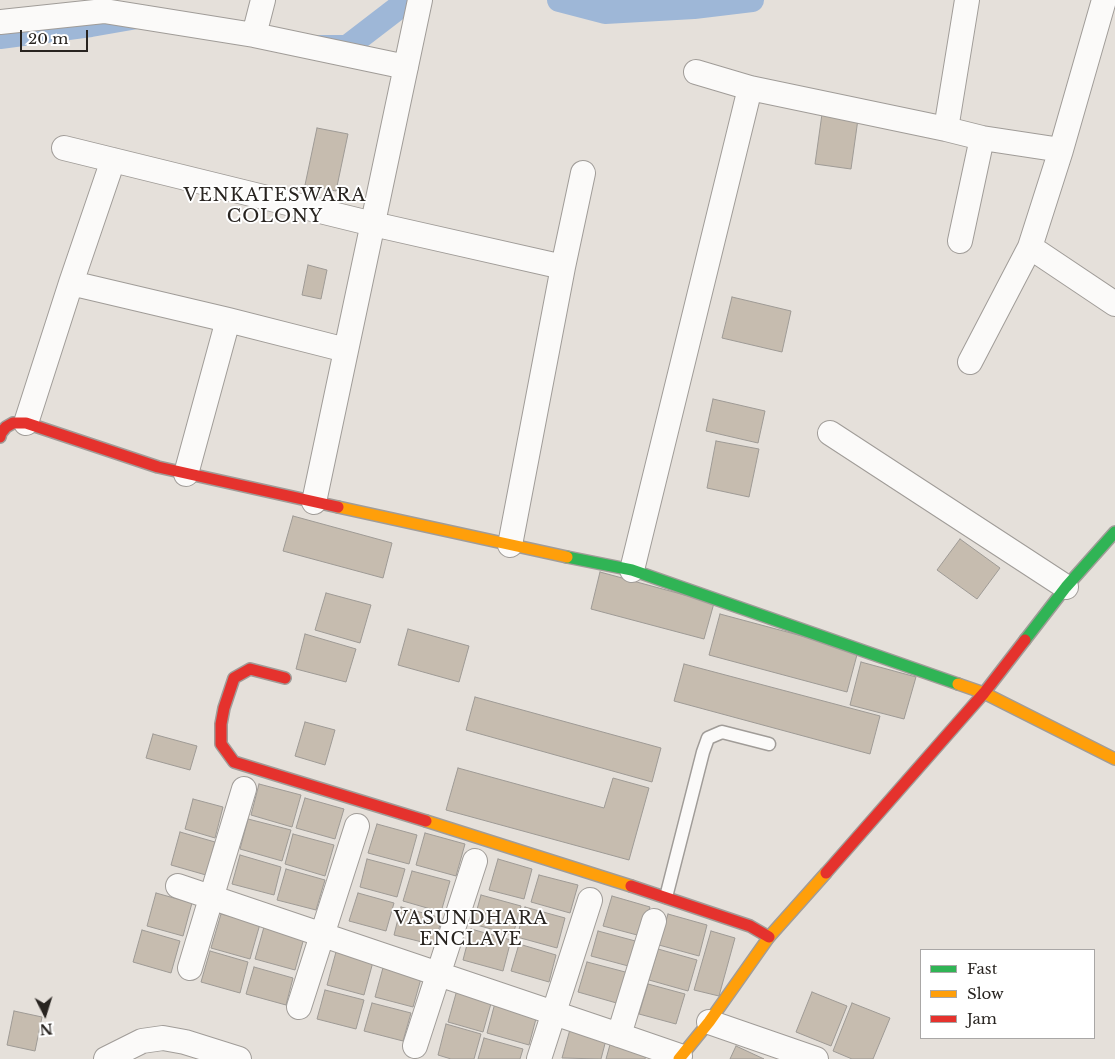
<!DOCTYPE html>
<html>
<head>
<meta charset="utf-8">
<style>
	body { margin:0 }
	#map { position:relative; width:1115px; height:1059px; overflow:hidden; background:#e5e0da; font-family:"Libre Baskerville",serif }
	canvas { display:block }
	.legend { position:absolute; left:920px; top:949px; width:175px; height:90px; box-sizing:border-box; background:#fff; border:1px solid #a9a7a6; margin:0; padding:6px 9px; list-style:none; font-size:15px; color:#282420 }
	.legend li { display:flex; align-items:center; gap:10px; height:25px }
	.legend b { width:25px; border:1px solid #a9a7a6 }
	.north { position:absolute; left:20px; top:989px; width:50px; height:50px; -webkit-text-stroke:4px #fff; paint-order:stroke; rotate:175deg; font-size:14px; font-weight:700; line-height:20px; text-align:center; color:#282420 }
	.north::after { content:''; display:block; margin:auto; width:18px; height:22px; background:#282420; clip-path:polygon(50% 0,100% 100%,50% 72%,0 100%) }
	.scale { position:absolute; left:20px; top:30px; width:68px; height:22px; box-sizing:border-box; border:2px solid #282420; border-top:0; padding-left:6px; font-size:15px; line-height:18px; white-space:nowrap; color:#282420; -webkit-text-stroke:4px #fff; paint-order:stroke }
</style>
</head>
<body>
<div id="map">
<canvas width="1115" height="1059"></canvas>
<ul class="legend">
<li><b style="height:6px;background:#30b455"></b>Fast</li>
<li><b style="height:6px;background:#ff9f0a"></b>Slow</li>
<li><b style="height:6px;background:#e5322d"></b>Jam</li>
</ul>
<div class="north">N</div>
<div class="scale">20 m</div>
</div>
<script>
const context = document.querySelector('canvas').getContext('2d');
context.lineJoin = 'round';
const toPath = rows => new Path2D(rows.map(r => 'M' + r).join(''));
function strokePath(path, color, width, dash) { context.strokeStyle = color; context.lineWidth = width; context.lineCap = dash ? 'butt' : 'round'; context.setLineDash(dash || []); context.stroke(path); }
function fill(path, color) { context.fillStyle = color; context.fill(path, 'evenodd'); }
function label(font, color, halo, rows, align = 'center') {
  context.font = font + ' "Libre Baskerville",serif'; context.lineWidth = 4; context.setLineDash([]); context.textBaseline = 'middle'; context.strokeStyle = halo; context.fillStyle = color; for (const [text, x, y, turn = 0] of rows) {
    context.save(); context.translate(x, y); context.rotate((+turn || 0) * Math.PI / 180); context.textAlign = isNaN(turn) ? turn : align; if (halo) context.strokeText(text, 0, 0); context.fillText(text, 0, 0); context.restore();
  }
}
strokePath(toPath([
	[559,0,605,12,694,7,752,0],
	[0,37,91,25,137,17],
	[320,47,347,47,403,4]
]), '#9eb7d7', 24);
const building = toPath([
	[822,114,858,119,851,169,815,164,822,114],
	[317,128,348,134,336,191,305,185,317,128],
	[308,265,327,270,321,299,302,295,308,265],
	[732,297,791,311,782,352,722,338,732,297],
	[713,399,765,411,758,443,706,431,713,399],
	[716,441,759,449,749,497,707,488,716,441],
	[293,516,392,543,383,578,283,551,293,516],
	[960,539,1000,568,977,599,937,570,960,539],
	[600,572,714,603,704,639,591,609,600,572],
	[326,593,371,605,360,643,315,630,326,593],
	[720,614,858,651,847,692,709,655,720,614],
	[408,629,469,646,459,682,398,665,408,629],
	[305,634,356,649,346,682,296,669,305,634],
	[861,662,916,677,904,719,850,705,861,662],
	[684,664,880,716,870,754,674,701,684,664],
	[475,697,661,748,652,782,466,730,475,697],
	[305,722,335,730,325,765,295,756,305,722],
	[153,734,197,746,190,770,146,758,153,734],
	[458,768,604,808,613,778,649,788,629,860,446,810,458,768],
	[259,784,301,795,292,827,251,815,259,784],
	[305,798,344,809,335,839,296,828,305,798],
	[193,799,223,807,215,838,185,829,193,799],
	[248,819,291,830,282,861,240,849,248,819],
	[377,824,417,835,409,864,368,853,377,824],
	[180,832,215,842,206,875,171,865,180,832],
	[425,833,465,844,456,876,416,865,425,833],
	[293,834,334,845,325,876,285,864,293,834],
	[240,855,281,867,274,895,232,884,240,855],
	[367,859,405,869,397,897,360,887,367,859],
	[498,859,532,869,524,899,489,890,498,859],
	[286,869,325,880,316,910,277,900,286,869],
	[412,871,450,881,441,912,403,901,412,871],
	[539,875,578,885,570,913,531,902,539,875],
	[156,893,192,903,183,936,147,926,156,893],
	[358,893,394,903,386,931,349,921,358,893],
	[481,895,521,906,513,935,473,924,481,895],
	[612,896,650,907,641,936,603,926,612,896],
	[401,907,442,918,434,945,394,935,401,907],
	[525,907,565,918,557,948,517,937,525,907],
	[221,914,260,924,250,959,211,948,221,914],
	[668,914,707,925,699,956,659,945,668,914],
	[264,927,304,938,295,970,255,959,264,927],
	[471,929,511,940,503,971,463,960,471,929],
	[142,930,180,941,171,973,133,962,142,930],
	[598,931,639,942,632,967,591,956,598,931],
	[711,931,735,938,719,996,694,990,711,931],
	[519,944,556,955,549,982,511,971,519,944],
	[658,949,697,960,688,991,649,980,658,949],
	[210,951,248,962,240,993,201,982,210,951],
	[336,952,373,962,364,995,327,985,336,952],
	[587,962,629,973,620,1004,578,992,587,962],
	[384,964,422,975,413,1007,375,997,384,964],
	[254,967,293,978,286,1005,246,994,254,967],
	[648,984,685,994,676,1024,639,1014,648,984],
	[325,990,364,1000,356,1029,317,1019,325,990],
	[457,990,492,1000,483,1032,448,1022,457,990],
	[812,992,847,1006,831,1046,796,1032,812,992],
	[372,1003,411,1013,403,1041,364,1031,372,1003],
	[495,1003,537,1015,529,1045,487,1033,495,1003],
	[852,1003,890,1018,873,1059,852,1059,833,1051,852,1003],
	[14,1011,42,1017,35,1051,7,1045,14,1011],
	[446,1024,481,1034,474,1059,451,1059,438,1055,446,1024],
	[571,1026,607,1036,601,1059,562,1058,571,1026],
	[484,1038,523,1049,520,1059,478,1059,484,1038],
	[611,1041,647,1051,645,1059,606,1059,611,1041],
	[736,1046,764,1059,730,1059,736,1046]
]);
fill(building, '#c6bcaf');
strokePath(building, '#9e9a95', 1);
const lane = toPath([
	[666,897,703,752,708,738,722,732,769,744]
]);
const street = toPath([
	[0,22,104,11,254,35,406,67],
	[254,35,263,0],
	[696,72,750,88,946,129,982,138,1061,150],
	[946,129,967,0],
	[64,148,373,224,563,267],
	[113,160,71,283,228,320,346,350],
	[960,241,982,138],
	[1030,247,1115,304],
	[970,362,1030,247,1061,150,1104,0],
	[26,423,71,283],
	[830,433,1066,587],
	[186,474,228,320],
	[314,502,420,0],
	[510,545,563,267,583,173],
	[632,570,750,88],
	[178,886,619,1035,680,1056],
	[190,968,244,789],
	[299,1007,357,826],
	[709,1022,816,1059],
	[619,1035,654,921],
	[415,1046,475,861],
	[106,1059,142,1041,163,1038,185,1042,239,1059],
	[539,1059,590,900]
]);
const fast = toPath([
	[567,557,632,570,958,684],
	[1025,640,1066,587,1115,532]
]);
const slow = toPath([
	[338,507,567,557],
	[958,684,984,693,1115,759],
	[426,821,631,886],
	[679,1059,709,1022,769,937,826,873]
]);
const jam = toPath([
	[0,437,1,433,6,427,13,423,26,423,158,467,338,507],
	[285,678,250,669,234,678,224,708,221,724,221,744,234,762,426,821],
	[826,873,984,693,1025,640],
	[631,886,750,926,769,937]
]);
strokePath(lane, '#a09c98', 15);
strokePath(street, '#a09c98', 26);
strokePath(fast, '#a09c98', 14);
strokePath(slow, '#a09c98', 14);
strokePath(jam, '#a09c98', 14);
strokePath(lane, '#fbfaf9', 12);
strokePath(street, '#fbfaf9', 24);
strokePath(fast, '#30b455', 11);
strokePath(slow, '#ff9f0a', 11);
strokePath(jam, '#e5322d', 11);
context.letterSpacing = '1px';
label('18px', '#282420', '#fff', [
	["VENKATESWARA",275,196],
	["COLONY",275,217],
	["VASUNDHARA",471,919],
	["ENCLAVE",471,940]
]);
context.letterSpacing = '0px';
</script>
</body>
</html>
